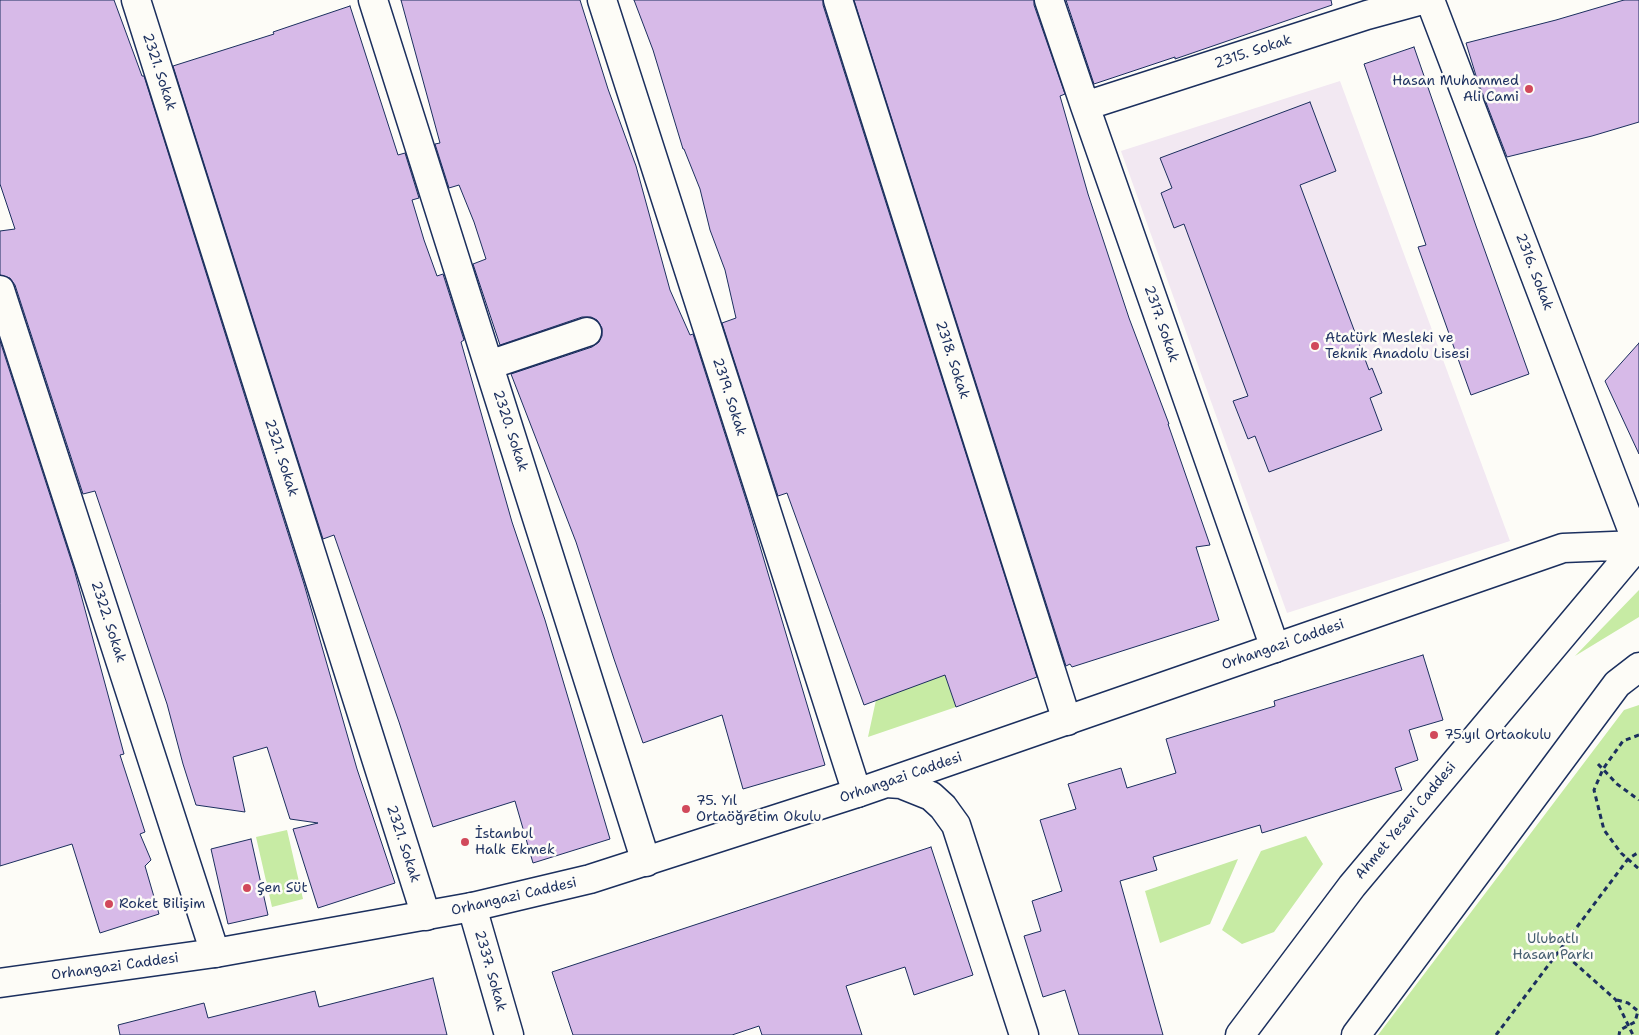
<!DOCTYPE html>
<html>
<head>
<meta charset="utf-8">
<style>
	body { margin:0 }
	canvas { display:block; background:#fdfcf7 }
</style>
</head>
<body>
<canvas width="1639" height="1035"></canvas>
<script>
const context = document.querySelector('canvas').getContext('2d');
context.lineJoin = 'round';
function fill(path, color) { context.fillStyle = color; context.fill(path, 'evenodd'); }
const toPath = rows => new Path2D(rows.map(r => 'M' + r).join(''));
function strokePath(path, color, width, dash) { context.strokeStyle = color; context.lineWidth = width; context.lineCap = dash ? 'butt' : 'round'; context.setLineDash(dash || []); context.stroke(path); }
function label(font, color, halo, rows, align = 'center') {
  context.font = font + ' "Shantell Sans",sans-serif'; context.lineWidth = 5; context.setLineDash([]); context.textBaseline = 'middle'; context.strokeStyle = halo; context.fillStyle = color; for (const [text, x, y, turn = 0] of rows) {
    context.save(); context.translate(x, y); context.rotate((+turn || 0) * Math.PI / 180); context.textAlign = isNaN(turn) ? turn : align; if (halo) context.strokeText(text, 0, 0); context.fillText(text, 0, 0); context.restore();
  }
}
fill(toPath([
	[1340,81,1510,541,1287,613,1121,151]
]), '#f2e8f2');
fill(toPath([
	[1639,590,1639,617,1575,656],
	[944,672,956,707,868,737,876,700],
	[1639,705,1639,1035,1378,1035,1624,710],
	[287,830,303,899,272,907,256,837],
	[1306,836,1323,864,1274,932,1242,944,1222,930,1261,851],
	[1238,859,1210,924,1160,943,1145,891]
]), '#c7eba4');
const building = toPath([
	[0,0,114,0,142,76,144,76,304,584,357,769,395,883,318,908,293,829,318,823,290,819,267,747,233,757,245,812,196,805,183,764,167,704,95,491,83,494,15,285,10,278,0,275,0,231,15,229,0,184,0,0],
	[401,0,580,0,608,89,636,166,670,290,690,335,693,334,748,506,825,765,743,789,722,715,643,743,614,659,576,542,511,374,592,347,599,342,602,336,602,328,597,320,591,317,582,317,500,345,473,264,486,259,474,222,459,185,449,188,435,144,440,143,401,0],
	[634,0,823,0,823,5,1037,677,956,707,945,675,864,705,787,493,778,496,722,323,736,318,725,270,710,230,700,189,684,149,683,149,653,50,634,0],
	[854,0,1034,0,1034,5,1065,94,1060,96,1088,194,1129,318,1169,424,1168,424,1210,545,1196,547,1219,620,1072,667,1070,664,1066,666,854,0],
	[1066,0,1331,0,1332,5,1175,59,1175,57,1094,84,1066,0],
	[1624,0,1639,0,1639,122,1592,136,1507,157,1477,79,1466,43,1556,20,1624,0],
	[350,6,398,155,405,153,419,198,412,200,424,240,437,276,443,274,464,340,461,342,512,522,545,620,610,839,533,863,515,801,433,827,399,722,334,535,323,539,173,66,274,34,273,32,350,6],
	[1414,47,1476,226,1529,374,1471,395,1418,247,1426,245,1364,64,1414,47],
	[1310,102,1336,171,1300,185,1369,370,1372,368,1382,393,1370,398,1382,430,1269,472,1255,436,1248,439,1233,401,1248,396,1184,224,1174,228,1161,193,1172,188,1160,158,1310,102],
	[0,341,74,569,124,754,120,755,145,832,140,834,151,860,145,866,159,914,100,933,72,844,0,866,0,341],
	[1639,343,1639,454,1605,381,1639,343],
	[1423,655,1443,720,1409,730,1418,760,1395,768,1402,790,1262,833,1260,825,1153,857,1157,870,1120,881,1163,1035,1079,1035,1065,990,1043,997,1024,936,1041,931,1032,901,1062,891,1040,820,1076,809,1068,784,1121,768,1127,788,1176,773,1166,739,1275,706,1274,701,1423,655],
	[251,839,268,915,228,924,211,849,251,839],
	[931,847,973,975,914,995,905,967,846,986,862,1035,762,1035,759,1026,732,1035,573,1035,552,972,931,847],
	[433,978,447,1035,120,1035,118,1025,204,1003,208,1018,315,991,319,1007,433,978]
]);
fill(building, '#d7bae8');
strokePath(building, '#1b2f5e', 1);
const minor = toPath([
	[136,0,426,916],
	[373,0,646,862],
	[602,0,857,793],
	[838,0,1067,721],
	[1049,0,1085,106,1275,648],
	[1430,0,1638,545],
	[1085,106,1367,15,1422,0],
	[0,290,215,953],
	[489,365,587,332],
	[472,907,509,1035]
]);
const major = toPath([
	[886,783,901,784,931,796,943,807,956,825,1024,1035],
	[0,983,215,953,472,907,590,879,857,793,1563,548,1638,545],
	[1240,1035,1352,886,1639,544],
	[1356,1035,1617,684,1639,667]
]);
strokePath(minor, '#1b2f5e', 31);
strokePath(major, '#1b2f5e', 31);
strokePath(toPath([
	[1639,735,1623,741,1603,769,1594,790,1604,830,1621,853,1639,869],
	[1598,764,1617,784,1639,800],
	[1560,950,1616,1000,1633,1035],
	[1617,1000,1628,1003,1638,1011,1635,1022,1620,1030,1619,1035],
	[1496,1035,1628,859,1639,852]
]), '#1b2f5e', 3, [5, 4]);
strokePath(minor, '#fdfcf7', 28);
strokePath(major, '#fdfcf7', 28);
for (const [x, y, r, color] of [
	[1529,89,5,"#d1495b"],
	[1315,346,5,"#d1495b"],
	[1434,735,5,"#d1495b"],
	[686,809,5,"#d1495b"],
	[465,842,5,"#d1495b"],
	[247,888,5,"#d1495b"],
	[109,904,5,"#d1495b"]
]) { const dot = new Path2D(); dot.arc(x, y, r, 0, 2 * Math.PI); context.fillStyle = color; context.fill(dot); strokePath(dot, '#fdfcf7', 2); }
label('14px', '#1b2f5e', '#fdfcf7', [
	["2315. Sokak",1253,52,-18],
	["2321. Sokak",159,72,72],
	["2316. Sokak",1534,272,69],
	["2317. Sokak",1161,324,71],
	["2318. Sokak",952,360,72],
	["2319. Sokak",729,397,72],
	["2320. Sokak",510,431,72],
	["2321. Sokak",281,458,72],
	["2322. Sokak",108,622,72],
	["Orhangazi Caddesi",1283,645,-19],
	["Orhangazi Caddesi",901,778,-19],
	["Ahmet Yesevi Caddesi",1406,821,-50],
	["2321. Sokak",403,844,72],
	["Orhangazi Caddesi",514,897,-13],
	["Orhangazi Caddesi",115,967,-8],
	["2337. Sokak",490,971,74]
]);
label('14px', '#1b2f5e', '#fdfcf7', [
	["Hasan Muhammed",1519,81,"right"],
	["Ali Cami",1519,97,"right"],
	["Atatürk Mesleki ve",1325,338],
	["Teknik Anadolu Lisesi",1325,354],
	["75.yıl Ortaokulu",1444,735],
	["75. Yıl",696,801],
	["Ortaöğretim Okulu",696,817],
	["İstanbul",475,834],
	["Halk Ekmek",475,850],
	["Şen Süt",257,888],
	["Roket Bilişim",119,904]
], 'left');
label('14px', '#465e70', '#fdfcf7', [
	["Ulubatlı",1553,939],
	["Hasan Parkı",1553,955]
]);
</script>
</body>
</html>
